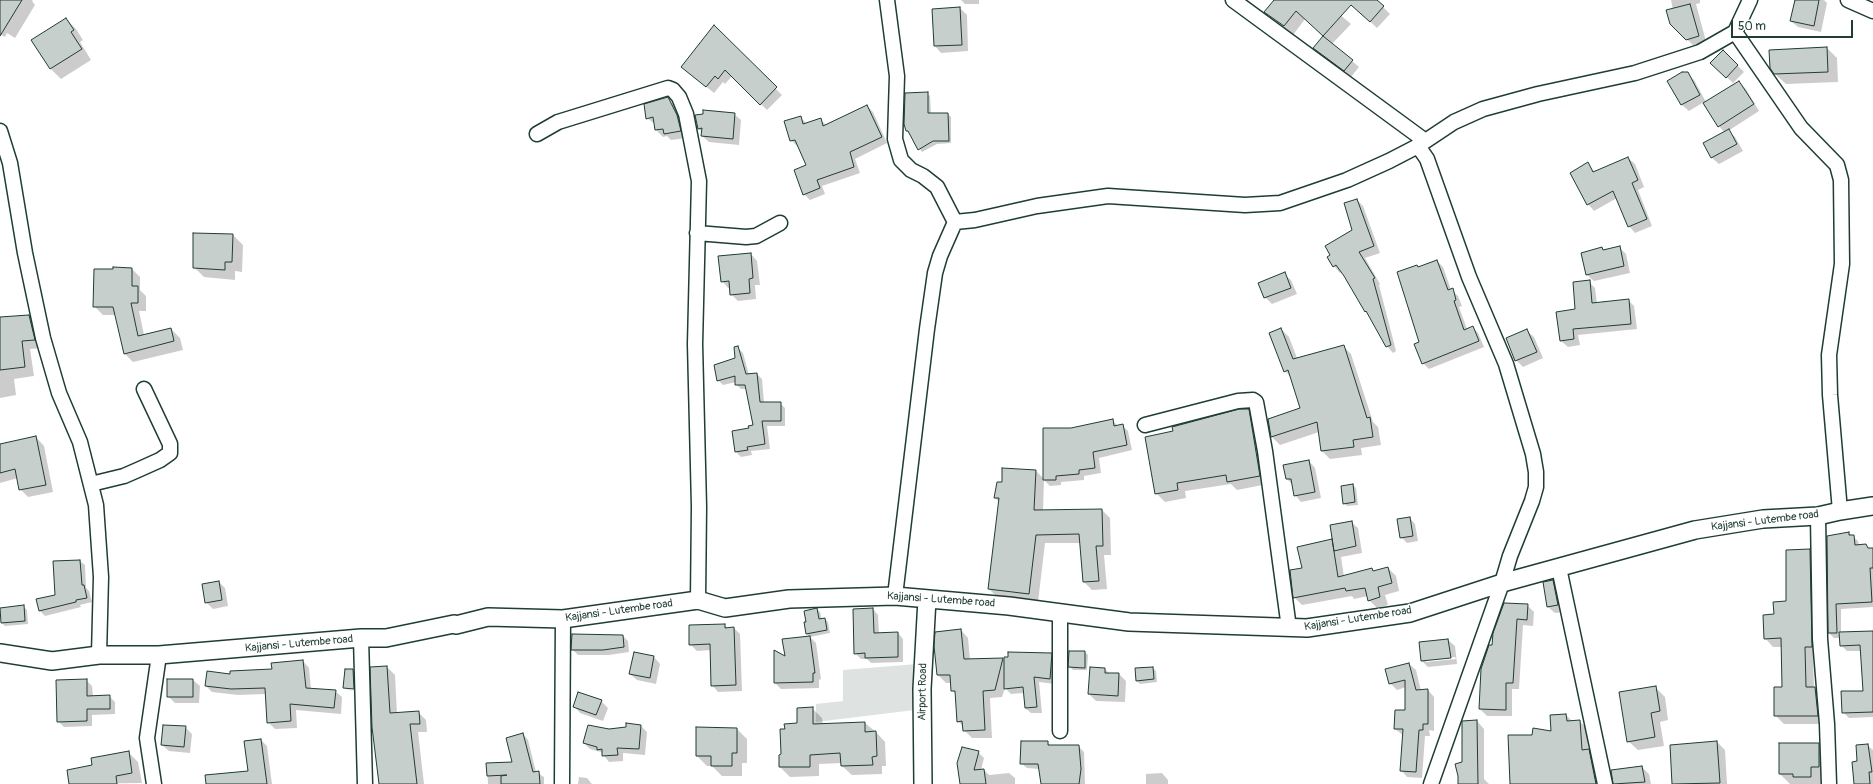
<!DOCTYPE html>
<html>
<head>
<meta charset="utf-8">
<style>
	body { margin:0 }
	#map { position:relative; width:1873px; height:784px; overflow:hidden; background:#fff; font-family:Pangolin,sans-serif }
	canvas { display:block }
	.scale { position:absolute; left:1731px; top:20px; width:122px; height:18px; box-sizing:border-box; border:2px solid #1f3d34; border-top:0; padding-left:5px; font-size:12px; line-height:14px; white-space:nowrap; color:#1f3d34; -webkit-text-stroke:3px #fff; paint-order:stroke }
</style>
</head>
<body>
<div id="map">
<canvas width="1873" height="784"></canvas>
<div class="scale">50 m</div>
</div>
<script>
const context = document.querySelector('canvas').getContext('2d');
context.lineJoin = 'round';
function fill(path, color) { context.fillStyle = color; context.fill(path, 'evenodd'); }
const toPath = rows => new Path2D(rows.map(r => 'M' + r).join(''));
function strokePath(path, color, width, dash) { context.strokeStyle = color; context.lineWidth = width; context.lineCap = dash ? 'butt' : 'round'; context.setLineDash(dash || []); context.stroke(path); }
function label(font, color, halo, rows, align = 'center') {
  context.font = font + ' Pangolin,sans-serif'; context.lineWidth = 3.5; context.setLineDash([]); context.textBaseline = 'middle'; context.strokeStyle = halo; context.fillStyle = color; for (const [text, x, y, turn = 0] of rows) {
    context.save(); context.translate(x, y); context.rotate((+turn || 0) * Math.PI / 180); context.textAlign = isNaN(turn) ? turn : align; if (halo) context.strokeText(text, 0, 0); context.fillText(text, 0, 0); context.restore();
  }
}
fill(toPath([
	[917,664,915,710,816,722,816,704,843,701,843,670]
]), '#dee3e2');
fill(toPath([
	[0,0,33,0,32,1,35,5,15,38,7,33,5,37,0,34],
	[961,0,979,0,979,4,965,4],
	[1276,0,1323,0,1351,24,1332,44,1359,67,1351,77,1314,48,1324,36,1305,19,1293,35,1266,12],
	[1347,0,1376,0,1390,14,1377,28],
	[1671,0,1700,0,1700,3,1696,4,1707,45,1696,48,1671,24,1673,10],
	[1796,0,1824,0,1827,3,1821,32,1798,27,1791,21],
	[960,8,967,15,968,51,941,53,935,46],
	[66,19,76,29,83,40,80,42,91,60,61,79,51,69],
	[714,27,782,95,767,110,732,76,725,84,723,82,714,93,682,67],
	[1827,48,1837,58,1838,82,1786,84,1775,74],
	[1723,51,1744,72,1733,83,1712,63],
	[1687,73,1694,80,1706,102,1739,82,1746,89,1759,111,1728,131,1735,137,1743,151,1719,164,1712,158,1705,144,1725,133,1719,126,1704,102,1689,111,1682,105,1669,82],
	[927,93,930,96,931,114,948,114,951,117,951,143,937,144,922,152,907,131],
	[667,98,678,109,687,138,671,140,667,136,663,137,656,130,655,124,647,118],
	[867,106,873,112,887,143,855,159,860,173,822,186,825,194,810,200,804,194,808,166,799,146,797,146,791,140,800,117,807,124,821,120,826,125],
	[734,114,741,120,739,145,709,142,702,136,702,132,698,128],
	[1628,158,1635,164,1644,187,1638,190,1652,226,1635,233,1629,226,1617,198,1594,211,1588,204,1587,164,1595,172],
	[1357,200,1363,206,1380,253,1365,258,1380,284,1379,285,1396,351,1393,353,1387,346,1370,315,1342,272,1340,273,1334,266,1329,257,1354,231],
	[233,235,243,245,242,272,235,271,235,280,204,277,194,267],
	[1619,247,1626,254,1630,273,1594,281,1587,275,1582,253,1602,248,1604,251],
	[751,254,757,261,760,285,755,285,756,299,738,301,731,294,730,288,728,288,722,281],
	[1437,261,1443,267,1451,290,1458,296,1462,306,1459,307,1467,329,1472,327,1478,333,1484,347,1429,369,1423,363,1421,342,1419,268],
	[132,269,140,277,140,290,146,296,146,311,139,311,144,335,171,329,180,338,183,350,133,362,124,353,116,315,103,315,94,306],
	[1284,274,1291,280,1297,294,1272,304,1265,297],
	[1589,282,1595,288,1597,304,1628,300,1634,306,1637,329,1578,335,1580,345,1568,347,1561,341,1558,313,1576,310],
	[29,316,38,325,43,348,30,349,34,376,14,379,16,395,0,398,0,318],
	[1281,329,1289,337,1297,358,1343,346,1351,354,1373,422,1378,427,1381,445,1361,448,1362,455,1330,459,1322,451,1319,432,1280,445,1272,437,1269,419,1301,409,1291,377,1285,371],
	[1527,331,1534,337,1543,358,1523,367,1516,360],
	[738,348,743,353,749,375,757,374,762,379,764,403,780,403,785,408,785,426,767,426,770,449,751,451,752,455,741,457,736,452,750,429,754,426,747,389,741,389,736,384,736,382,723,385,718,380,736,359],
	[1248,410,1257,419,1268,484,1237,490,1231,484,1185,491,1186,498,1165,502,1156,493,1174,432],
	[1112,420,1118,426,1122,425,1128,431,1132,450,1099,458,1101,473,1084,476,1084,480,1061,482,1061,485,1050,486,1044,480,1043,511,1102,510,1110,518,1111,555,1104,555,1107,589,1092,590,1084,582,1081,543,1045,543,1038,602,997,597,989,589,999,502,995,498,1003,483,1036,471,1044,479,1072,429],
	[36,437,44,446,53,492,28,497,20,489,18,478,0,483,0,445],
	[1309,461,1315,468,1321,498,1301,502,1295,495,1293,485,1287,479],
	[1353,485,1356,488,1358,505,1347,506,1344,503],
	[1410,518,1415,524,1418,541,1407,543,1401,537],
	[1351,522,1358,528,1362,553,1341,557,1344,577,1372,569,1374,572,1388,568,1396,576,1399,591,1385,595,1388,605,1377,608,1369,600,1368,596,1354,599,1352,596,1302,605,1294,597,1303,569,1331,540,1334,543],
	[1849,533,1858,541,1859,546,1865,545,1869,549,1873,549,1873,607,1841,609,1841,633,1873,632,1873,717,1849,718,1843,712,1864,691,1861,651,1847,651,1841,645,1841,638,1834,638,1829,633],
	[1810,550,1818,559,1820,655,1813,655,1814,688,1824,697,1826,724,1784,724,1775,715,1783,688,1782,647,1773,647,1765,638,1775,615,1787,602],
	[80,561,85,565,86,588,89,591,92,602,80,605,81,607,45,616,40,611,56,595],
	[1553,581,1559,588,1564,612,1555,613,1548,607],
	[219,582,225,588,228,606,213,609,206,602],
	[1527,605,1534,612,1533,626,1523,625,1519,689,1512,689,1512,716,1487,716,1480,709,1482,669,1493,646],
	[23,606,27,610,28,624,5,626,2,623,0,609],
	[817,609,820,612,822,620,825,619,828,622,830,633,810,637,816,643,821,679,819,680,819,688,781,689,775,683,786,658,809,637,807,634,807,622],
	[873,609,878,615,879,633,898,633,903,639,903,662,871,663,867,659,861,659,855,653],
	[724,625,728,628,734,628,740,634,742,691,718,692,712,685,711,650,697,651,690,644],
	[961,630,968,638,970,660,1003,659,1005,661,1051,654,1056,660,1055,684,1039,682,1042,713,1031,713,1025,708,1024,693,1011,694,1005,688,1002,697,990,698,992,738,972,738,964,730,964,727,958,721,957,695,952,690,952,683,946,683,938,675],
	[623,636,628,641,629,652,609,655,578,655,572,649],
	[1448,640,1455,646,1457,664,1428,667,1422,661],
	[1455,657,1456,659,1426,662,1426,660],
	[1085,652,1088,655,1087,670,1073,670,1070,667],
	[654,657,660,664,656,684,637,680,630,674],
	[303,661,309,668,311,689,335,691,342,697,341,714,296,710,297,728,275,729,268,722,267,694,238,695,212,692,206,686,231,676,273,670],
	[1409,664,1416,670,1421,691,1428,690,1434,697,1434,731,1429,730,1430,736,1425,736,1422,778,1407,777,1401,770,1404,736,1395,729,1406,711,1406,687,1397,690,1390,683],
	[387,667,395,675,397,714,418,712,426,720,427,732,418,732,424,784,379,784],
	[1153,668,1156,671,1157,682,1140,684,1137,681],
	[1105,669,1110,674,1119,674,1126,681,1125,702,1096,701,1089,694],
	[353,670,356,673,356,688,346,687,346,689,356,691,348,690,344,687],
	[86,680,92,686,93,696,109,696,115,702,115,714,92,715,92,726,64,727,58,721],
	[193,680,200,686,199,703,175,703,168,696],
	[1655,687,1665,697,1668,720,1660,722,1664,746,1638,750,1628,741],
	[601,701,608,708,603,721,580,713,574,706],
	[812,708,822,718,823,725,865,723,876,732,885,742,886,766,882,766,882,774,852,775,842,766,842,763,819,764,819,776,790,777,780,767,786,730,798,724],
	[1566,715,1573,722,1579,721,1587,728,1588,750,1596,757,1602,784,1511,784,1533,735,1552,732],
	[1477,721,1484,729,1484,779,1489,784,1459,784,1463,763],
	[641,726,647,732,645,755,623,753,623,761,609,762,601,752,590,749,584,743,608,730],
	[185,727,192,734,190,753,169,751,162,745],
	[737,729,747,739,747,763,742,763,742,776,722,776,712,766,707,766,697,756],
	[523,734,528,740,536,772,544,777,544,784,488,784,487,764,513,762],
	[261,740,267,746,272,784,229,784,249,771],
	[1047,742,1051,746,1078,746,1084,752,1085,784,1042,784,1040,769,1027,768,1021,763],
	[1717,742,1725,750,1727,784,1673,784,1671,746],
	[1819,744,1829,754,1829,776,1821,776,1821,784,1790,784,1780,774],
	[1867,745,1873,750,1873,784,1855,784,1858,762],
	[128,752,138,762,142,783,70,784,93,766],
	[978,752,984,758,981,770,984,770,989,775,1009,773,1015,778,1015,784,961,784],
	[1642,767,1649,774,1651,784,1614,784,1612,771],
	[1162,773,1168,780,1168,784,1146,784,1146,774],
	[579,777,587,778,592,784,578,784]
]), '#0003');
const building = toPath([
	[0,0,22,0,0,36,0,0],
	[1274,0,1377,0,1384,6,1370,22,1351,5,1323,36,1296,11,1284,26,1264,12,1274,0],
	[1795,0,1819,0,1814,26,1790,21,1795,0],
	[1690,4,1699,36,1686,40,1670,24,1666,10,1690,4],
	[960,7,962,45,934,46,932,9,960,7],
	[66,18,74,30,71,32,82,49,50,69,31,40,66,18],
	[714,25,777,87,760,105,725,70,718,79,715,76,706,87,681,67,714,25],
	[1323,36,1353,60,1344,71,1313,48,1323,36],
	[1827,47,1828,72,1774,74,1770,68,1769,50,1827,47],
	[1723,50,1738,65,1726,78,1710,63,1723,50],
	[1682,72,1688,72,1700,95,1681,105,1667,81,1682,72],
	[1739,81,1754,104,1718,127,1703,103,1739,81],
	[928,92,928,113,948,113,949,141,933,141,918,150,908,131,906,131,904,124,905,93,928,92],
	[668,97,677,115,681,131,664,134,663,129,655,130,653,117,646,119,644,104,668,97],
	[867,105,882,137,850,152,854,167,817,180,820,188,803,195,794,170,806,165,795,140,790,141,784,121,801,116,803,124,821,118,823,126,867,105],
	[703,110,735,113,733,139,701,136,702,128,698,129,695,115,703,114,703,110],
	[1729,129,1737,144,1711,158,1703,143,1729,129],
	[1628,157,1638,180,1632,183,1647,219,1628,227,1613,191,1587,205,1570,173,1588,162,1593,172,1628,157],
	[1357,199,1374,246,1359,252,1375,278,1373,279,1391,345,1386,347,1366,311,1365,312,1344,276,1336,265,1333,267,1327,257,1330,255,1325,246,1352,230,1344,203,1357,199],
	[193,233,233,234,232,262,225,262,225,270,193,268,193,233],
	[1620,246,1624,266,1586,275,1581,253,1602,247,1603,250,1620,246],
	[751,253,753,278,749,279,750,293,730,295,729,281,721,282,718,256,751,253],
	[1437,260,1448,290,1453,288,1456,300,1454,301,1464,330,1473,326,1479,341,1422,364,1414,344,1419,342,1397,272,1417,265,1418,267,1437,260],
	[113,267,132,268,132,286,138,286,138,303,131,303,138,336,171,328,174,341,124,354,113,307,93,307,94,269,113,269,113,267],
	[1285,272,1291,288,1264,298,1258,283,1285,272],
	[1590,280,1592,303,1629,299,1631,324,1573,329,1574,339,1560,341,1556,312,1575,309,1573,282,1590,280],
	[29,315,35,340,22,341,25,367,0,370,0,317,29,315],
	[1281,328,1293,359,1344,345,1367,418,1370,417,1373,437,1353,440,1354,447,1321,451,1317,422,1271,437,1268,419,1300,408,1288,370,1284,372,1269,333,1281,328],
	[1527,329,1537,352,1515,361,1506,338,1527,329],
	[738,346,746,374,757,373,760,402,781,402,781,421,762,421,765,444,747,447,748,450,735,452,732,431,749,428,748,426,753,425,745,385,735,385,735,376,717,381,714,365,735,358,734,347,738,346],
	[1249,409,1260,476,1227,482,1226,475,1177,483,1178,490,1155,494,1145,437,1173,431,1172,427,1239,409,1249,409],
	[1113,419,1114,426,1123,424,1127,445,1093,452,1095,468,1079,470,1079,474,1056,476,1056,480,1043,480,1043,428,1071,428,1113,419],
	[36,436,46,485,19,490,15,469,0,473,0,444,36,436],
	[1309,460,1315,492,1294,496,1291,479,1286,479,1283,465,1309,460],
	[1002,468,1036,470,1034,510,1102,509,1103,546,1096,546,1099,581,1083,582,1079,534,1036,535,1029,594,988,589,999,498,994,498,997,482,1002,482,1002,468],
	[1353,484,1355,502,1343,504,1341,486,1353,484],
	[1410,517,1413,536,1400,538,1397,519,1410,517],
	[1352,521,1356,546,1334,551,1330,525,1352,521],
	[1849,532,1849,535,1854,535,1855,545,1866,544,1868,548,1873,548,1873,568,1870,568,1872,602,1836,604,1837,633,1828,633,1827,536,1849,532],
	[1332,539,1338,577,1372,568,1373,571,1388,567,1392,583,1378,587,1380,597,1368,601,1365,588,1346,591,1345,588,1293,598,1290,570,1302,568,1297,547,1332,539],
	[1810,549,1812,647,1805,647,1806,687,1815,687,1818,716,1774,716,1774,687,1782,687,1781,638,1764,639,1763,615,1774,614,1773,602,1786,601,1786,550,1810,549],
	[80,560,82,585,84,585,87,598,76,600,76,602,39,611,36,599,55,595,53,561,80,560],
	[1553,580,1558,605,1547,607,1543,582,1553,580],
	[219,581,222,600,205,603,202,584,219,581],
	[1504,603,1528,604,1527,620,1517,619,1513,683,1506,683,1506,710,1479,709,1481,669,1489,645,1492,645,1493,633,1504,603],
	[24,605,25,621,1,623,0,608,24,605],
	[817,608,819,619,825,618,827,630,806,634,804,622,806,622,804,611,817,608],
	[873,608,874,633,898,632,898,657,865,658,865,653,854,654,853,609,873,608],
	[725,624,725,628,734,627,736,685,711,686,710,644,689,645,689,625,725,624],
	[961,629,964,659,1003,658,995,690,983,691,985,730,963,731,962,721,957,722,955,691,951,691,950,675,937,675,934,646,935,632,961,629],
	[1873,631,1873,712,1842,713,1841,691,1863,691,1860,645,1840,646,1839,632,1873,631],
	[572,634,623,635,624,647,603,650,571,650,572,634],
	[810,636,815,673,813,673,813,682,774,683,774,650,785,656,782,639,810,636],
	[1448,639,1451,658,1421,661,1419,642,1448,639],
	[1069,651,1085,651,1085,668,1068,667,1069,651],
	[634,652,654,656,650,678,629,674,634,652],
	[1008,652,1052,653,1050,679,1034,677,1037,707,1025,708,1023,687,1004,689,1004,657,1008,657,1008,652],
	[303,660,306,688,336,690,334,708,290,704,291,721,267,723,265,688,231,689,205,686,207,671,230,674,230,671,272,669,271,663,303,660],
	[1409,663,1416,690,1428,689,1428,724,1423,724,1423,730,1419,730,1416,772,1400,771,1403,729,1394,729,1395,710,1405,710,1405,680,1389,684,1385,669,1409,663],
	[387,666,390,713,419,711,420,724,410,724,417,784,379,784,372,727,370,667,387,666],
	[1090,667,1105,668,1105,673,1119,673,1118,696,1088,694,1090,667],
	[1153,667,1154,679,1136,681,1135,668,1153,667],
	[345,669,353,669,354,689,343,688,345,669],
	[87,679,87,696,110,695,110,709,87,709,87,721,57,722,56,680,87,679],
	[167,679,193,679,193,697,167,697,167,679],
	[1656,686,1660,711,1651,713,1655,737,1627,742,1619,692,1656,686],
	[578,692,602,700,596,715,573,707,578,692],
	[813,707,813,724,865,722,865,732,876,731,877,756,872,757,873,765,841,766,840,753,810,755,810,767,779,767,779,755,781,754,780,729,785,729,784,724,797,723,797,708,813,707],
	[1566,714,1567,721,1580,720,1582,750,1589,749,1596,784,1510,784,1508,735,1532,735,1533,728,1551,731,1550,715,1566,714],
	[1477,720,1478,784,1458,784,1458,776,1455,764,1462,762,1462,721,1477,720],
	[626,723,641,725,639,749,617,748,618,755,602,756,602,749,597,750,597,747,583,743,588,725,609,729,626,727,626,723],
	[163,725,186,726,184,747,161,745,163,725],
	[696,727,737,728,737,753,732,753,732,766,711,766,711,756,696,756,696,727],
	[523,733,533,772,539,771,540,784,501,784,501,776,507,775,487,776,486,763,512,762,506,738,523,733],
	[261,739,267,784,206,784,205,775,248,771,244,741,261,739],
	[1021,741,1048,741,1048,745,1079,745,1081,769,1079,784,1041,784,1038,764,1020,764,1021,741],
	[1717,741,1720,783,1672,784,1670,745,1717,741],
	[1779,743,1819,743,1819,767,1811,767,1811,777,1793,777,1793,774,1779,774,1779,743],
	[1868,744,1872,772,1869,772,1870,784,1854,784,1852,762,1857,761,1856,745,1868,744],
	[962,747,979,751,974,770,984,769,986,784,960,784,957,763,962,747],
	[129,751,132,773,116,776,117,784,69,784,67,770,92,765,91,758,129,751],
	[1642,766,1645,782,1613,784,1611,770,1642,766]
]);
fill(building, '#c7cfcc');
strokePath(building, '#1f3d34', 1);
const minor = toPath([
	[887,0,897,76,895,139,901,160,911,170,923,176,937,187,955,222,940,256,935,273,927,329,895,596],
	[1233,0,1424,140],
	[1750,0,1735,32,1801,128,1837,165,1841,180,1842,264,1829,355,1830,395,1840,511],
	[1848,0,1873,11],
	[0,131,10,163,25,253,43,338,59,393,80,442,96,505,101,577,99,655],
	[537,134,558,122,668,88,673,90,679,97,686,114,699,181,695,344,699,507,698,600],
	[1418,146,1427,159,1469,277,1506,364,1533,454,1536,472,1536,487,1532,501,1510,556,1502,583,1431,784],
	[955,222,975,220,1037,206,1108,196,1245,205,1280,203,1347,180,1389,161,1418,146,1454,122,1483,109,1538,94,1635,73,1700,52,1735,32],
	[697,233,746,237,756,236,780,223],
	[1145,425,1238,401,1253,400,1256,402,1265,451,1289,628],
	[91,484,124,476,140,469,160,460,170,453,170,444,144,389],
	[1818,516,1820,639,1827,724,1829,784],
	[1559,568,1605,784],
	[1060,613,1060,731],
	[361,638,365,784],
	[154,784,147,738,159,655],
	[562,784,563,619]
]);
const tertiary = toPath([
	[0,653,52,661,99,655,159,655,361,638,386,638,454,624,456,625,488,617,563,619,698,600,725,608,789,599,895,596,1009,606,1129,622,1307,628,1410,613,1502,583,1695,530,1763,519,1818,516,1840,511,1873,506],
	[923,784,922,689,927,599]
]);
strokePath(minor, '#1f3d34', 17);
strokePath(tertiary, '#1f3d34', 20);
strokePath(minor, '#fff', 14);
strokePath(tertiary, '#fff', 17);
label('11px', '#1f3d34', '#fff', [
	["Kajjansi - Lutembe road",1765,521,-7],
	["Kajjansi - Lutembe road",941,600,4],
	["Kajjansi - Lutembe road",619,611,-8],
	["Kajjansi - Lutembe road",1358,619,-9],
	["Kajjansi - Lutembe road",299,644,-5],
	["Airport Road",923,692,-89]
]);
</script>
</body>
</html>
